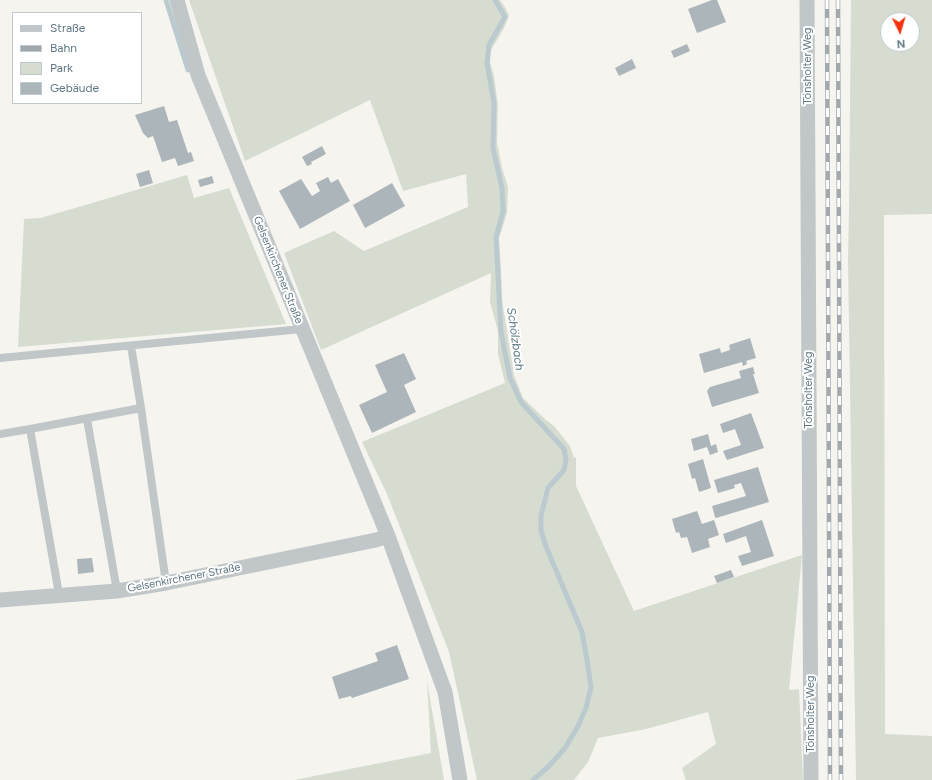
<!DOCTYPE html>
<html>
<head>
<meta charset="utf-8">
<style>
	body { margin:0 }
	#map { position:relative; width:932px; height:780px; overflow:hidden; background:#f5f4ef; font-family:Figtree,sans-serif }
	canvas { display:block }
	.legend { position:absolute; left:12px; top:12px; width:130px; height:92px; box-sizing:border-box; background:#fff; border:1px solid #bfc9ce; margin:0; padding:5px 7px; list-style:none; font-size:12px; color:#607784 }
	.legend li { display:flex; align-items:center; gap:8px; height:20px }
	.legend b { width:20px; border:1px solid #bfc9ce }
	.north { position:absolute; left:880px; top:12px; width:40px; height:40px; box-sizing:border-box; background:#fff; border:1px solid #bfc9ce; border-radius:50%; rotate:175deg; font-size:11px; font-weight:700; line-height:16px; text-align:center; color:#607784 }
	.north::after { content:''; display:block; margin:auto; width:14px; height:18px; background:#f5320f; clip-path:polygon(50% 0,100% 100%,50% 72%,0 100%) }
</style>
</head>
<body>
<div id="map">
<canvas width="932" height="780"></canvas>
<ul class="legend">
<li><b style="height:5px;background:#c1c6c9"></b>Straße</li>
<li><b style="height:5px;background:#a1a9ae"></b>Bahn</li>
<li><b style="height:11px;background:#d6dcd0"></b>Park</li>
<li><b style="height:11px;background:#acb5b9"></b>Gebäude</li>
</ul>
<div class="north">N</div>
</div>
<script>
const context = document.querySelector('canvas').getContext('2d');
context.lineJoin = 'round';
function fill(path, color) { context.fillStyle = color; context.fill(path, 'evenodd'); }
const toPath = rows => new Path2D(rows.map(r => 'M' + r).join(''));
function strokePath(path, color, width, dash) { context.strokeStyle = color; context.lineWidth = width; context.lineCap = dash ? 'butt' : 'round'; context.setLineDash(dash || []); context.stroke(path); }
function label(font, color, halo, rows, align = 'center') {
  context.font = font + ' Figtree,sans-serif'; context.lineWidth = 4; context.setLineDash([]); context.textBaseline = 'middle'; context.strokeStyle = halo; context.fillStyle = color; for (const [text, x, y, turn = 0] of rows) {
    context.save(); context.translate(x, y); context.rotate((+turn || 0) * Math.PI / 180); context.textAlign = isNaN(turn) ? turn : align; if (halo) context.strokeText(text, 0, 0); context.fillText(text, 0, 0); context.restore();
  }
}
fill(toPath([
	[189,0,500,0,505,7,509,16,503,30,491,50,490,62,494,76,498,105,497,142,502,168,508,187,507,213,499,238,501,268,502,300,514,375,523,398,546,420,554,426,570,446,574,458,576,457,576,486,634,611,802,555,789,690,799,689,803,780,686,780,682,768,716,744,708,712,646,729,598,738,588,762,574,780,477,780,449,652,387,494,362,442,505,383,498,354,498,331,490,302,491,273,321,350,284,253,334,231,364,251,468,207,466,174,403,191,370,100,245,161],
	[851,0,932,0,932,214,884,215,885,734,932,736,932,780,856,780,848,259,849,213],
	[888,20,912,20,912,44,888,44],
	[187,175,194,198,229,188,286,324,18,347,24,219,41,218],
	[427,681,444,780,294,780,431,753]
]), '#d6dcd0');
strokePath(toPath([
	[166,0,188,70],
	[495,0,505,17,489,45,487,63,494,103,493,148,502,188,503,211,496,238,501,332,510,378,521,402,564,449,566,459,564,470,548,488,541,516,541,530,545,544,582,632,587,660,591,687,586,708,578,726,565,748,548,767,533,780]
]), '#bbcace', 5);
fill(toPath([
	[712,0,717,0,726,22,697,33,688,9],
	[687,44,690,51,674,58,671,51],
	[632,59,636,68,619,76,615,68],
	[164,106,169,122,177,120,188,153,191,152,194,161,178,166,175,158,162,162,153,136,148,138,143,133,135,115],
	[322,146,326,154,311,162,312,164,307,166,302,157],
	[149,170,153,183,140,187,136,174],
	[212,176,214,183,200,187,198,180],
	[328,177,331,183,338,179,350,201,300,229,279,191,301,179,312,196,320,191,316,183],
	[392,183,405,206,365,228,353,205],
	[750,338,756,358,746,361,747,364,743,366,742,362,704,373,699,354,720,348,721,353,730,350,729,345],
	[404,353,416,379,404,385,416,412,372,433,359,405,387,392,375,365],
	[753,367,755,374,753,374,759,393,712,407,707,391,710,387,741,378,739,371],
	[751,413,764,448,727,460,723,451,741,445,735,429,723,433,720,424],
	[708,434,711,446,716,444,718,452,710,455,707,447,694,451,691,439],
	[703,459,711,488,699,492,695,478,692,479,688,464],
	[758,467,769,502,716,518,715,517,712,506,746,496,741,483,734,485,735,488,718,493,714,480],
	[697,511,702,524,714,520,719,535,708,539,710,547,692,553,687,537,681,538,679,532,676,533,672,519],
	[762,520,774,556,742,566,738,556,751,552,746,536,726,543,723,534],
	[92,558,94,572,78,574,77,559],
	[731,570,734,577,717,583,714,576],
	[397,645,409,679,352,698,351,696,339,699,332,677,378,661,375,653]
]), '#acb5b9');
strokePath(toPath([
	[131,346,141,408],
	[0,358,302,329],
	[87,419,117,591],
	[30,429,59,594],
	[0,434,30,429,141,408,166,583]
]), '#c1c6c9', 8);
strokePath(toPath([
	[177,0,198,75,388,536,445,692,460,780],
	[807,0,811,780],
	[0,600,117,591,166,583,376,540,388,536]
]), '#c1c6c9', 15);
const rail = toPath([
	[827,0,830,780],
	[838,0,841,780]
]);
strokePath(rail, '#a1a9ae', 4.5);
strokePath(rail, '#fff', 3, [9]);
label('11px', '#607784', '#fff', [
	["Tönsholter Weg",808,66,-90],
	["Gelsenkirchener Straße",278,270,68],
	["Tönsholter Weg",809,390,-90],
	["Gelsenkirchener Straße",184,578,-11],
	["Tönsholter Weg",811,714,-90]
]);
label('italic 12px', '#5b7b82', '#fff', [
	["Schölzbach",515,339,82]
]);
</script>
</body>
</html>
